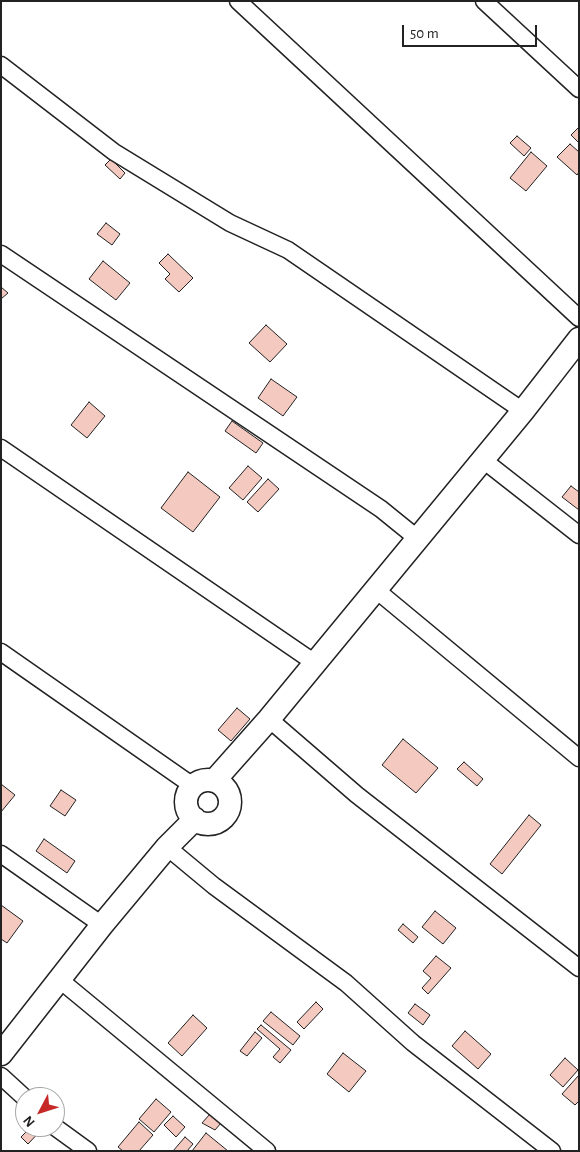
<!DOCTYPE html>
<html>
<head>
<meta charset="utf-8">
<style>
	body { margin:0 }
	#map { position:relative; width:580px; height:1152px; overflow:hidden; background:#fff; font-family:"Alegreya Sans",sans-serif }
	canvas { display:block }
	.frame { position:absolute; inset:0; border:2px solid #222; pointer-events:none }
	.north { position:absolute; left:15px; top:1087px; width:50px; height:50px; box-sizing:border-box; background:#fff; border:1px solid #a7a7a7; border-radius:50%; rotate:230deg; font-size:14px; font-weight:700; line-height:20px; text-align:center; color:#222 }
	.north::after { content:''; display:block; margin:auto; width:18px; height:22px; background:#c62828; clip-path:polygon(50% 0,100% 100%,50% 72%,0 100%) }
	.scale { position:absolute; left:402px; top:25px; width:135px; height:22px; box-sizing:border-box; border:2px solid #222; border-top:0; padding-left:6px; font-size:15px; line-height:18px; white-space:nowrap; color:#222; -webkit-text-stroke:4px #fff; paint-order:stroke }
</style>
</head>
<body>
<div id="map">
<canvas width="580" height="1152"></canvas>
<div class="frame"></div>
<div class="north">N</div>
<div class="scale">50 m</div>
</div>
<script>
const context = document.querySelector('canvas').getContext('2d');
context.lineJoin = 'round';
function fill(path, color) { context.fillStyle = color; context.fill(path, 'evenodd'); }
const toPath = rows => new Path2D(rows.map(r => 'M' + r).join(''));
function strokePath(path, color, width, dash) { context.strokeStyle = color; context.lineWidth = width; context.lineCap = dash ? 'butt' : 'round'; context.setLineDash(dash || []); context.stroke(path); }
const building = toPath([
	[579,127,579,143,571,135,579,127],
	[517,136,531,148,524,156,510,143,517,136],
	[570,144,579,152,579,172,577,175,557,157,570,144],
	[531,152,547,166,526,191,510,178,531,152],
	[111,159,125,173,120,179,105,165,111,159],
	[106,223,120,234,112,245,97,234,106,223],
	[168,254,193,278,179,292,165,279,170,274,159,263,168,254],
	[103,261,130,283,116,300,89,279,103,261],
	[1,287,8,293,1,299,1,287],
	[266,325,287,344,270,362,249,343,266,325],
	[271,379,297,397,283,416,258,398,271,379],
	[89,402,105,416,87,438,71,425,89,402],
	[232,421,263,443,256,453,225,431,232,421],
	[248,466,262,478,243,500,229,488,248,466],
	[188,472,220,497,193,532,161,508,188,472],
	[268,479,279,489,258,512,247,502,268,479],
	[571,486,579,492,579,510,562,497,571,486],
	[237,708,250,719,231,741,218,730,237,708],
	[403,739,438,768,416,793,382,765,403,739],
	[464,762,483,779,477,786,457,769,464,762],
	[1,784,15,795,1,812,1,784],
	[61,790,76,800,65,816,50,806,61,790],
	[529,815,541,825,502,874,490,864,529,815],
	[44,839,75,861,67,873,36,851,44,839],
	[1,905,23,921,7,943,1,939,1,905],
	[435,911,456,928,443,944,422,927,435,911],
	[403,924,418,937,413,943,398,930,403,924],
	[436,956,451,968,428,994,422,988,431,978,423,971,436,956],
	[316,1002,323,1009,304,1029,297,1022,316,1002],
	[415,1004,430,1015,423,1025,408,1013,415,1004],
	[271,1012,300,1036,293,1045,263,1021,271,1012],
	[193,1015,207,1028,182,1056,168,1043,193,1015],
	[261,1025,291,1050,280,1063,273,1057,280,1049,257,1029,261,1025],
	[465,1031,491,1054,478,1069,452,1046,465,1031],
	[255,1032,262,1038,247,1056,240,1051,255,1032],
	[343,1053,366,1071,349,1092,327,1074,343,1053],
	[565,1058,578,1070,563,1087,550,1075,565,1058],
	[579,1075,579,1101,575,1105,562,1094,579,1075],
	[156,1099,171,1112,154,1132,139,1119,156,1099],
	[210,1114,221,1123,215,1130,202,1123,210,1114],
	[173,1116,185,1127,176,1137,164,1125,173,1116],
	[139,1122,153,1135,139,1151,123,1151,118,1147,139,1122],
	[31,1127,44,1127,28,1144,21,1137,31,1127],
	[206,1133,228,1151,192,1151,206,1133],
	[185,1137,193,1144,187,1151,173,1151,185,1137]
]);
fill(building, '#f3c9c0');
strokePath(building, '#222', 1);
const minor = toPath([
	[238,1,579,318],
	[484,1,579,89],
	[1,65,114,152,230,223,288,250,523,411],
	[1,254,381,509,418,539],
	[1,448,315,663],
	[482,459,579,535],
	[375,589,579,758],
	[1,652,193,786],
	[269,719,357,795,579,968],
	[167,847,214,886,346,983,413,1043,552,1151],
	[1,854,102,925],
	[60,980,267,1151],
	[1,1076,25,1098],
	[55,1127,88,1151]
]);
const secondary = toPath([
	'186 802a22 22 0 1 1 44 0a22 22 0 1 1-44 0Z',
	[214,781,269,719,523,411,579,339],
	[1,1054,102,925,167,847,195,819]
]);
strokePath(minor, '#222', 19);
strokePath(secondary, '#222', 25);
strokePath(minor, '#fff', 16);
strokePath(secondary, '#fff', 22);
</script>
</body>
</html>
